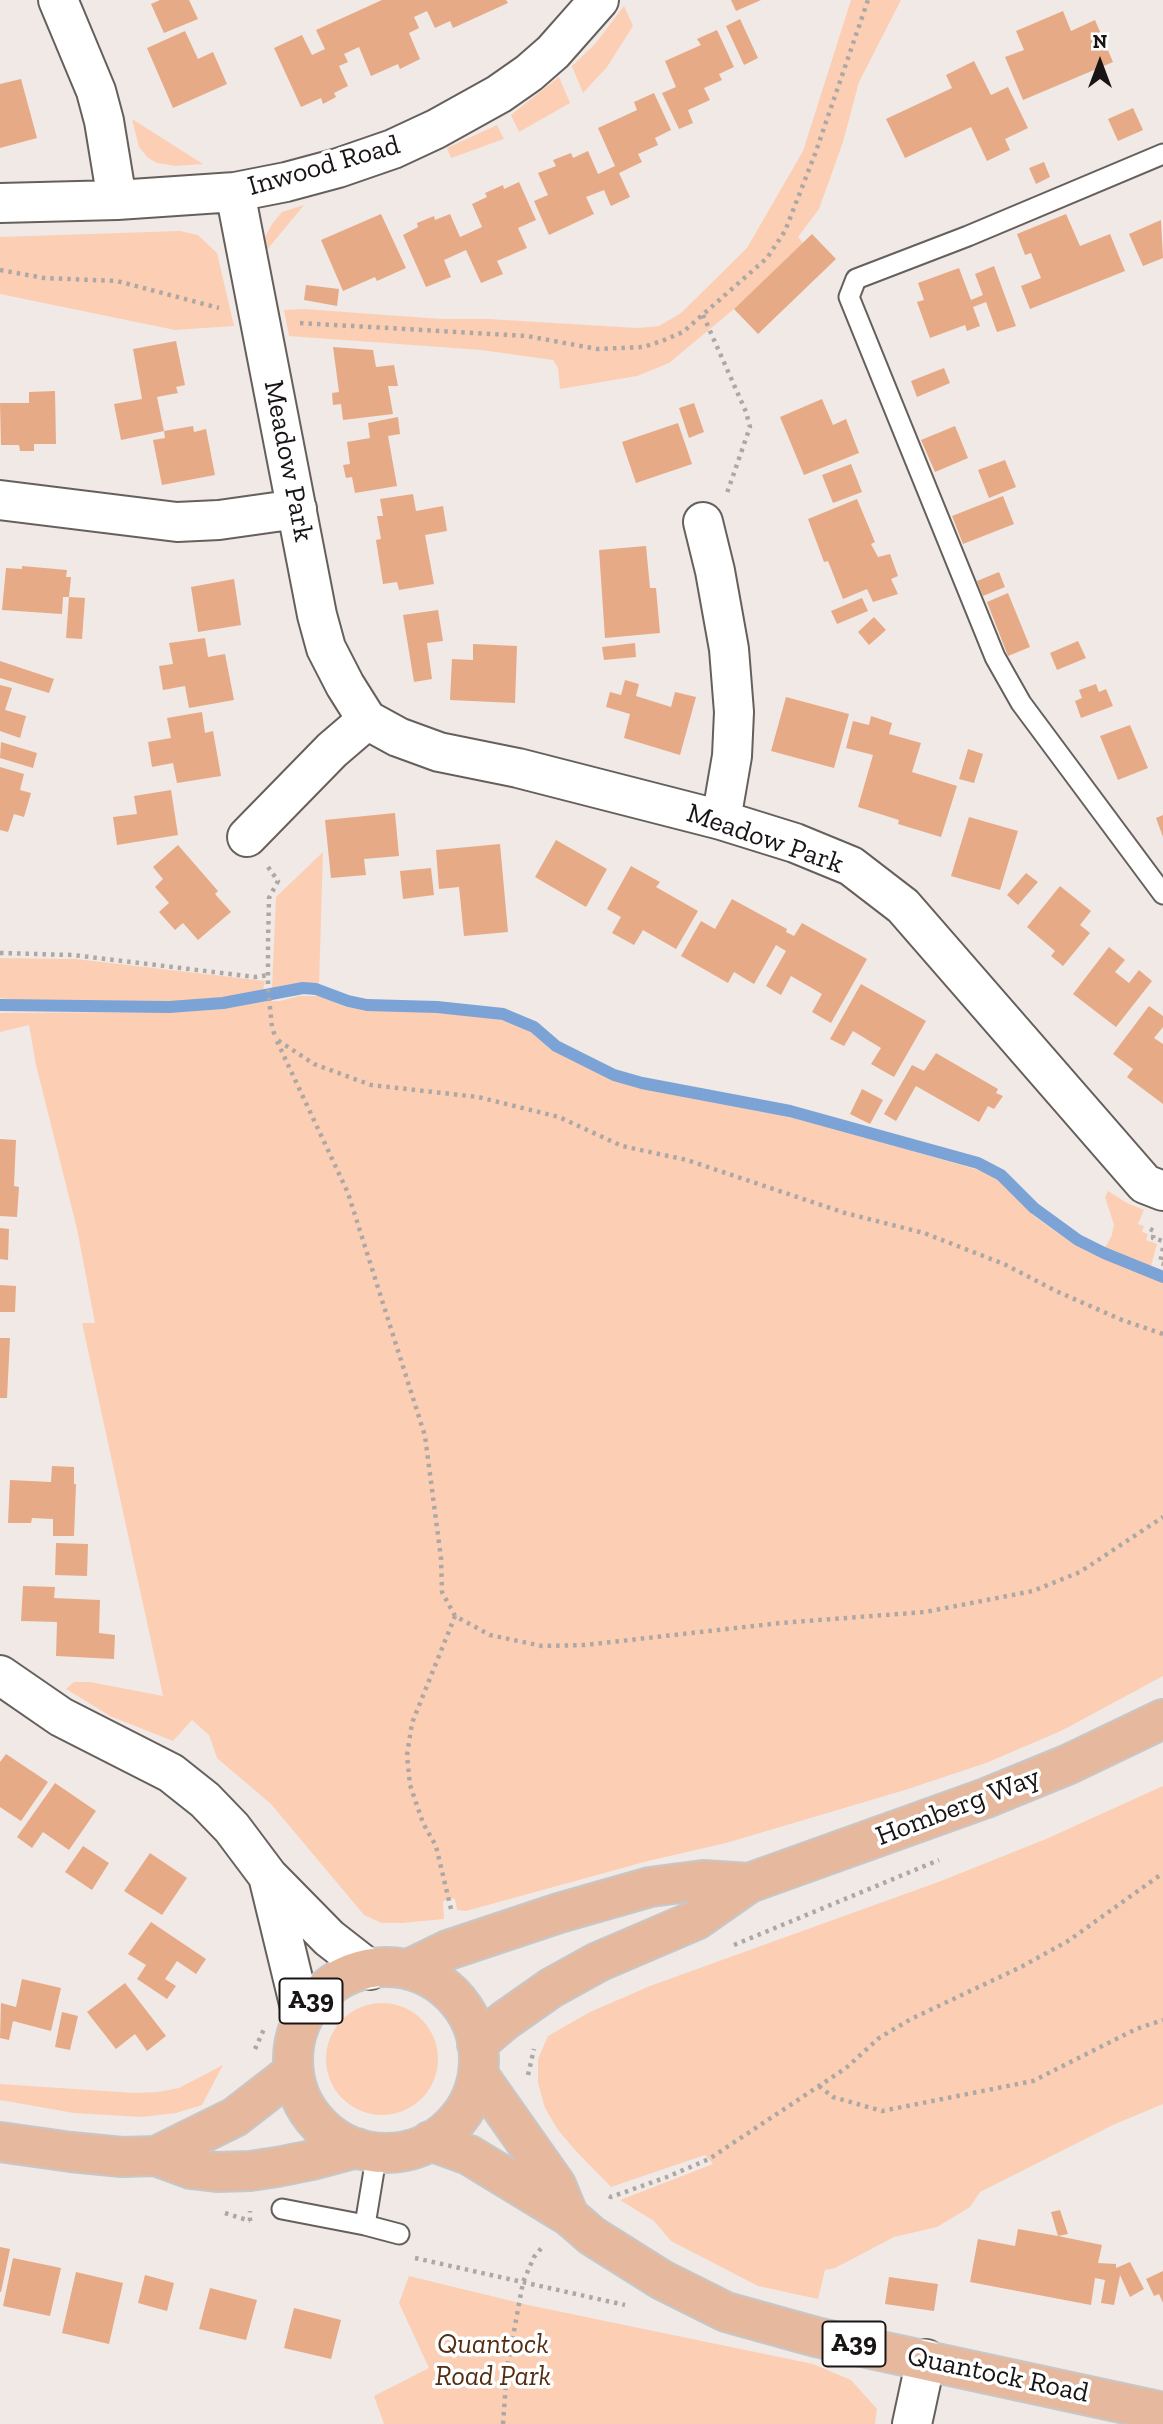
<!DOCTYPE html>
<html>
<head>
<meta charset="utf-8">
<style>
	body { margin:0 }
	#map { position:relative; width:1163px; height:2424px; overflow:hidden; background:#f0e9e5; font-family:"Zilla Slab",serif }
	canvas { display:block }
	.north { position:absolute; left:1065px; top:28px; width:70px; height:70px; -webkit-text-stroke:5px #fff; paint-order:stroke; rotate:0deg; font-size:19px; font-weight:700; line-height:28px; text-align:center; color:#181514 }
	.north::after { content:''; display:block; margin:auto; width:24px; height:32px; background:#181514; clip-path:polygon(50% 0,100% 100%,50% 72%,0 100%) }
</style>
</head>
<body>
<div id="map">
<canvas width="1163" height="2424"></canvas>
<div class="north">N</div>
</div>
<script>
const context = document.querySelector('canvas').getContext('2d');
context.lineJoin = 'round';
function fill(path, color) { context.fillStyle = color; context.fill(path, 'evenodd'); }
const toPath = rows => new Path2D(rows.map(r => 'M' + r).join(''));
function strokePath(path, color, width, dash) { context.strokeStyle = color; context.lineWidth = width; context.lineCap = dash ? 'butt' : 'round'; context.setLineDash(dash || []); context.stroke(path); }
function label(font, color, halo, rows, align = 'center') {
  context.font = font + ' "Zilla Slab",serif'; context.lineWidth = 7; context.setLineDash([]); context.textBaseline = 'middle'; context.strokeStyle = halo; context.fillStyle = color; for (const [text, x, y, turn = 0] of rows) {
    context.save(); context.translate(x, y); context.rotate((+turn || 0) * Math.PI / 180); context.textAlign = isNaN(turn) ? turn : align; if (halo) context.strokeText(text, 0, 0); context.fillText(text, 0, 0); context.restore();
  }
}
fill(toPath([
	[851,0,901,0,859,82,843,142,819,209,798,237,803,243,734,309,669,363,637,376,560,389,558,368,553,360,481,350,289,336,284,310,304,309,441,319,488,319,638,328,659,326,681,313,747,248,803,151],
	[624,6,633,26,607,67,583,93,572,66,595,44],
	[559,77,570,103,519,132,511,115],
	[132,119,203,164,176,166,157,163,148,158,139,147],
	[497,125,504,139,451,158,447,148],
	[304,205,266,251,264,239,272,224,282,212],
	[180,231,198,235,217,253,234,326,175,330,0,294,0,237],
	[323,852,319,986,302,983,272,988,276,897],
	[0,958,76,959,265,981,263,990,212,1001,174,1003,27,1001,0,998],
	[299,996,321,996,346,1007,485,1016,516,1024,534,1034,550,1049,608,1078,643,1087,771,1111,982,1171,1003,1182,1034,1216,1062,1236,1089,1251,1163,1280,1163,1676,1061,1731,986,1763,905,1790,726,1843,648,1861,466,1911,457,1910,455,1899,448,1898,443,1902,444,1919,402,1923,382,1923,364,1915,271,1804,217,1758,209,1735,192,1720,173,1741,110,1716,66,1689,74,1682,90,1682,163,1696,82,1323,95,1323,77,1229,36,1065,29,1025,0,1032,0,1013,170,1012,264,1001,280,1001],
	[1108,1191,1127,1203,1144,1210,1138,1224,1144,1226,1142,1232,1148,1234,1146,1240,1157,1244,1151,1266,1163,1270,1163,1275,1103,1251,1111,1237,1114,1225,1105,1197],
	[1163,1786,1163,2104,1115,2124,980,2192,970,2207,937,2227,894,2237,835,2268,825,2270,818,2299,758,2286,671,2241,654,2221,620,2200,713,2164,705,2155,611,2187,575,2150,558,2130,545,2108,538,2083,538,2059,548,2036,590,2012,650,1986,941,1881,1046,1839],
	'326 2059a56 56 0 1 1 112 0a56 56 0 1 1-112 0Z',
	[223,2065,202,2105,176,2113,142,2117,74,2113,0,2100,0,2084,134,2093,158,2092,179,2088],
	[409,2276,528,2305,813,2364,851,2380,877,2409,875,2424,384,2424,374,2396,429,2368,399,2303]
]), '#fccfb5');
strokePath(toPath([
	[0,1005,169,1007,223,1003,303,988,316,989,348,1001,367,1005,437,1007,503,1014,534,1027,556,1046,614,1075,642,1083,790,1111,978,1163,1001,1175,1034,1208,1078,1240,1104,1253,1163,1277]
]), '#7ca3d6', 12);
fill(toPath([
	[160,0,189,0,198,19,164,33,151,4],
	[382,0,506,0,508,3,453,28,450,21,435,28,427,11,414,17,419,28,409,33,420,59,400,69,398,64,371,76,359,47,344,54,348,62,339,66,348,86,334,93,336,97,323,104,321,98,301,107,274,48,302,35,312,55,325,49,316,30],
	[731,0,761,0,736,11],
	[1063,11,1071,31,1095,20,1113,62,1023,100,1005,57,1024,50,1016,31],
	[740,19,758,58,744,65,726,26],
	[717,30,734,67,719,74,722,80,704,88,710,100,688,110,693,123,679,129,662,93,676,87,665,61,701,45,697,39],
	[185,31,198,59,213,52,227,84,173,108,147,48],
	[974,61,991,95,1008,87,1028,128,1005,139,1010,150,987,161,971,127,905,158,886,119,952,88,946,75],
	[21,79,37,138,0,148,0,84],
	[654,93,671,130,655,138,658,145,638,154,642,162,619,173,630,197,611,206,604,190,586,197,594,214,549,235,534,201,548,195,538,173,556,166,553,160,571,153,573,158,588,151,598,174,615,166,598,128,637,110,634,102],
	[1133,108,1143,130,1118,141,1108,119],
	[1044,162,1050,177,1036,184,1029,168],
	[519,182,536,220,518,228,527,248,497,261,503,274,481,283,466,250,444,260,451,277,426,287,403,235,418,227,417,223,434,216,435,220,450,214,460,237,482,227,472,204,487,197,485,193,503,185,504,189],
	[381,214,406,268,377,281,375,277,343,291,321,240],
	[1066,214,1080,246,1110,234,1125,271,1030,309,1021,286,1041,278,1031,253,1025,255,1017,234],
	[1161,220,1163,258,1143,266,1129,234],
	[812,234,836,259,758,334,734,309],
	[994,266,1016,326,997,332,986,302,973,307,980,326,967,331,965,325,930,338,917,302,924,300,918,283,959,268,971,300,983,295,975,274],
	[306,285,339,289,337,306,304,300],
	[176,341,185,385,176,387,178,393,157,397,164,431,121,440,114,404,142,399,133,349],
	[333,347,373,350,376,367,394,365,398,386,388,386,393,414,343,420,341,404,333,405,332,393,339,392],
	[944,368,950,383,917,397,911,381],
	[55,391,56,444,34,444,34,451,20,451,19,445,1,445,0,403,29,403,29,392],
	[822,399,833,425,846,419,859,453,804,475,780,417],
	[694,403,704,432,689,438,679,408],
	[398,417,400,434,388,436,397,486,355,493,352,477,346,478,343,465,350,464,347,442,370,438,368,423],
	[678,423,692,464,636,483,622,442],
	[193,426,194,432,206,429,215,475,162,485,153,440,165,438,164,431],
	[955,426,968,458,935,472,921,440],
	[1005,460,1016,487,989,498,978,470],
	[851,464,862,492,833,503,822,475],
	[413,494,416,511,443,506,447,531,425,535,434,584,399,590,397,582,383,584,376,540,381,539,377,516,383,516,380,499],
	[1003,496,1014,524,963,544,952,516],
	[857,499,875,542,871,544,878,557,890,554,898,576,891,579,898,594,873,602,867,589,843,599,828,561,824,562,808,519],
	[646,546,650,588,656,588,660,633,605,638,599,550],
	[22,566,67,570,66,577,71,577,69,597,63,597,62,614,2,610,6,568,22,569],
	[999,572,1005,587,983,596,977,581],
	[234,579,241,625,198,632,191,587],
	[1008,593,1030,647,1008,656,987,602],
	[69,597,85,598,82,639,66,638],
	[862,598,868,611,837,624,831,611],
	[438,610,443,641,427,643,432,679,414,682,403,615],
	[874,617,886,630,869,645,858,632],
	[205,638,208,657,225,654,234,700,189,708,185,686,163,690,159,666,173,664,169,643],
	[1078,641,1086,658,1057,670,1050,653],
	[635,643,636,657,604,660,602,647],
	[473,644,517,646,515,703,450,700,452,659,473,660],
	[0,661,54,679,49,693,0,678],
	[625,680,639,684,636,696,671,707,675,692,696,697,680,755,624,738,630,714,606,707,610,692,621,695],
	[1096,684,1099,692,1106,689,1113,706,1081,718,1075,701,1082,698,1079,690],
	[0,685,12,688,5,710,26,716,20,738,0,731],
	[786,697,849,714,834,768,771,751],
	[202,712,205,733,213,731,221,776,177,783,173,763,152,767,148,742,171,738,167,718],
	[871,716,892,723,889,734,921,743,912,772,957,786,941,837,898,824,899,820,858,807,873,755,846,748,853,721,869,725],
	[1130,725,1148,768,1118,780,1100,736],
	[1,742,37,753,33,768,0,758],
	[968,749,983,754,974,783,959,779],
	[0,767,24,774,20,790,31,793,24,817,14,814,8,832,0,830],
	[171,790,178,835,117,845,113,817,137,814,134,796],
	[395,813,399,856,364,859,366,875,331,878,325,820],
	[1163,815,1163,837,1156,818],
	[969,817,1018,831,1000,890,951,876],
	[556,840,607,869,586,907,535,877],
	[500,844,508,932,464,936,459,887,439,889,436,850],
	[178,845,218,891,215,894,231,912,198,940,183,923,175,930,159,912,169,903,155,887,163,879,153,867],
	[631,866,660,882,656,887,698,911,676,949,643,930,634,945,612,933,621,917,607,909],
	[431,868,434,895,403,899,400,871],
	[1026,873,1038,882,1018,905,1007,895],
	[1060,886,1091,911,1080,925,1090,933,1063,966,1051,956,1055,951,1027,927],
	[732,899,787,929,786,932,794,936,802,923,867,959,831,1023,812,1012,822,994,791,976,781,995,766,986,786,951,776,945,754,984,734,972,728,983,681,956,701,921,715,929],
	[1109,947,1125,960,1115,972,1129,983,1139,970,1152,981,1116,1027,1073,994],
	[861,984,926,1021,894,1077,871,1064,881,1048,853,1031,844,1046,830,1039],
	[1149,1006,1163,1016,1163,1027,1154,1038,1163,1044,1163,1104,1127,1077,1133,1069,1113,1054],
	[936,1053,998,1089,996,1093,1003,1096,994,1109,988,1106,979,1122,916,1086,896,1121,884,1114,912,1065,924,1071],
	[862,1089,883,1100,870,1124,850,1114],
	[0,1139,16,1140,14,1186,19,1187,17,1217,0,1216],
	[0,1228,9,1229,8,1260,0,1259],
	[0,1285,16,1286,15,1312,0,1312],
	[0,1338,10,1338,7,1398,0,1398],
	[52,1466,74,1467,74,1484,76,1484,74,1536,53,1536,53,1519,32,1518,31,1523,8,1523,10,1480,51,1482],
	[56,1543,88,1544,87,1576,55,1575],
	[23,1586,55,1587,54,1598,100,1600,99,1633,115,1635,114,1659,56,1656,57,1622,21,1621],
	[6,1754,48,1782,21,1821,0,1807,0,1762],
	[55,1783,96,1811,69,1850,43,1832,32,1848,17,1837],
	[83,1846,109,1863,92,1890,65,1872],
	[150,1853,187,1878,162,1915,124,1891],
	[151,1922,206,1959,196,1974,177,1961,165,1979,176,1986,167,1999,137,1979,146,1965,128,1954],
	[22,1979,61,1988,51,2031,13,2021,9,2040,0,2038,1,2003,16,2007],
	[125,1983,166,2036,147,2051,135,2034,116,2049,87,2012],
	[62,2012,78,2016,70,2050,55,2047],
	[1060,2210,1068,2234,1058,2236,1102,2245,1098,2263,1116,2264,1116,2268,1130,2262,1144,2289,1130,2297,1120,2275,1114,2305,1101,2303,1105,2280,1095,2278,1091,2305,970,2282,978,2239,1015,2246,1018,2229,1058,2236,1051,2212],
	[0,2247,10,2249,1,2292,0,2292],
	[13,2258,61,2268,50,2316,3,2306],
	[1163,2271,1163,2303,1159,2294,1154,2296,1146,2279],
	[76,2272,123,2283,109,2344,62,2333],
	[145,2275,174,2283,167,2311,138,2303],
	[889,2277,938,2284,934,2311,885,2304],
	[210,2288,257,2300,246,2340,199,2329],
	[294,2308,341,2320,331,2359,284,2348]
]), '#e7aa87');
const service = toPath([
	[1163,154,968,236,856,279,849,297,995,657,1021,703,1163,894],
	[282,2209,365,2225,377,2152],
	[365,2225,399,2234]
]);
const minor = toPath([
	[58,0,96,91,104,121,117,200],
	[235,192,317,615,326,648,345,685,367,720],
	[0,203,117,200,235,192,286,182,338,168,393,149,436,129,499,94,529,73,553,52,599,0],
	[0,500,177,522,219,520,297,509],
	[703,522,715,571,729,649,734,712,732,756,721,820],
	[247,837,332,750,367,720,398,737,439,752,518,768,721,820,795,843,851,866,903,906,1145,1184,1163,1191],
	[0,1675,61,1717,171,1773,205,1800,232,1828,268,1876,329,1938,370,1970],
	[268,1876,302,2016],
	[912,2424,926,2359]
]);
const primary = toPath([
	'293 2060a93 93 0 1 1 186 0a93 93 0 1 1-186 0Z',
	[409,1969,448,1950,559,1913,650,1887,703,1880,749,1883],
	[477,2044,504,2021,551,1988,598,1962,696,1920,749,1883,986,1798,1069,1764,1163,1719],
	[480,2077,556,2185,568,2214],
	[430,2141,469,2155,569,2216,592,2236,662,2280,726,2312,816,2337,1163,2412],
	[0,2142,71,2152,122,2157,156,2156,191,2169,217,2172,250,2171,277,2167,312,2160,357,2148],
	[156,2156,235,2117,293,2072]
]);
strokePath(service, '#66605c', 23);
strokePath(minor, '#66605c', 42);
strokePath(primary, '#c8c7c7', 42);
strokePath(toPath([
	[0,270,44,278,117,281,219,308],
	[703,315,746,412,750,427,727,493],
	[300,323,527,336,597,349,643,347,662,341,683,332,767,258,785,231,815,154,868,0],
	[268,867,278,881,269,898,268,943,268,988,272,1027,276,1039],
	[0,953,73,955,255,977,269,975],
	[1150,1229,1154,1231,1153,1238,1163,1241],
	[1163,1248,1160,1263,1163,1264],
	[1163,1334,1122,1320,1056,1291,1004,1264,924,1233,845,1213,687,1160,622,1146,559,1117,478,1097,371,1085,314,1064,276,1039,348,1193,425,1436,441,1558,442,1592,455,1616,490,1635,542,1646,585,1645,780,1623,925,1612,1033,1591,1080,1572,1163,1517],
	[451,1909,436,1846,423,1823,410,1785,407,1755,412,1723,455,1616],
	[734,1945,939,1860],
	[255,2049,264,2029],
	[528,2075,534,2049],
	[819,2086,833,2097,882,2111,1033,2081,1136,2029,1163,2020],
	[609,2196,611,2197,667,2177,709,2159,846,2068,879,2038,911,2019,1021,1967,1068,1941,1163,1873],
	[225,2213,250,2221],
	[250,2221,250,2211],
	[415,2258,625,2305],
	[503,2424,507,2369,523,2282,534,2257,544,2245]
]), '#aea8a5', 4.5, [3.5, 5]);
strokePath(service, '#fff', 19);
strokePath(minor, '#fff', 38);
strokePath(primary, '#e6b99e', 38);
for (const [x, y, w] of [
	[311,2001,63],
	[854,2344,63]
]) { const box = new Path2D(); box.roundRect(x - w / 2, y - 22.5, w, 45, 5); context.fillStyle = '#fff'; context.fill(box); strokePath(box, '#181514', 2); }
label('bold 26px', '#181514', null, [
	["A39",311,2001],
	["A39",854,2344]
]);
label('28px', '#181514', '#fff', [
	["Inwood Road",324,166,-16],
	["Meadow Park",288,461,79],
	["Meadow Park",765,839,19],
	["Homberg Way",958,1807,-21],
	["Quantock Road",998,2375,12]
]);
label('italic 28px', '#542d12', '#fff', [
	["Quantock",493,2345],
	["Road Park",493,2377]
]);
</script>
</body>
</html>
